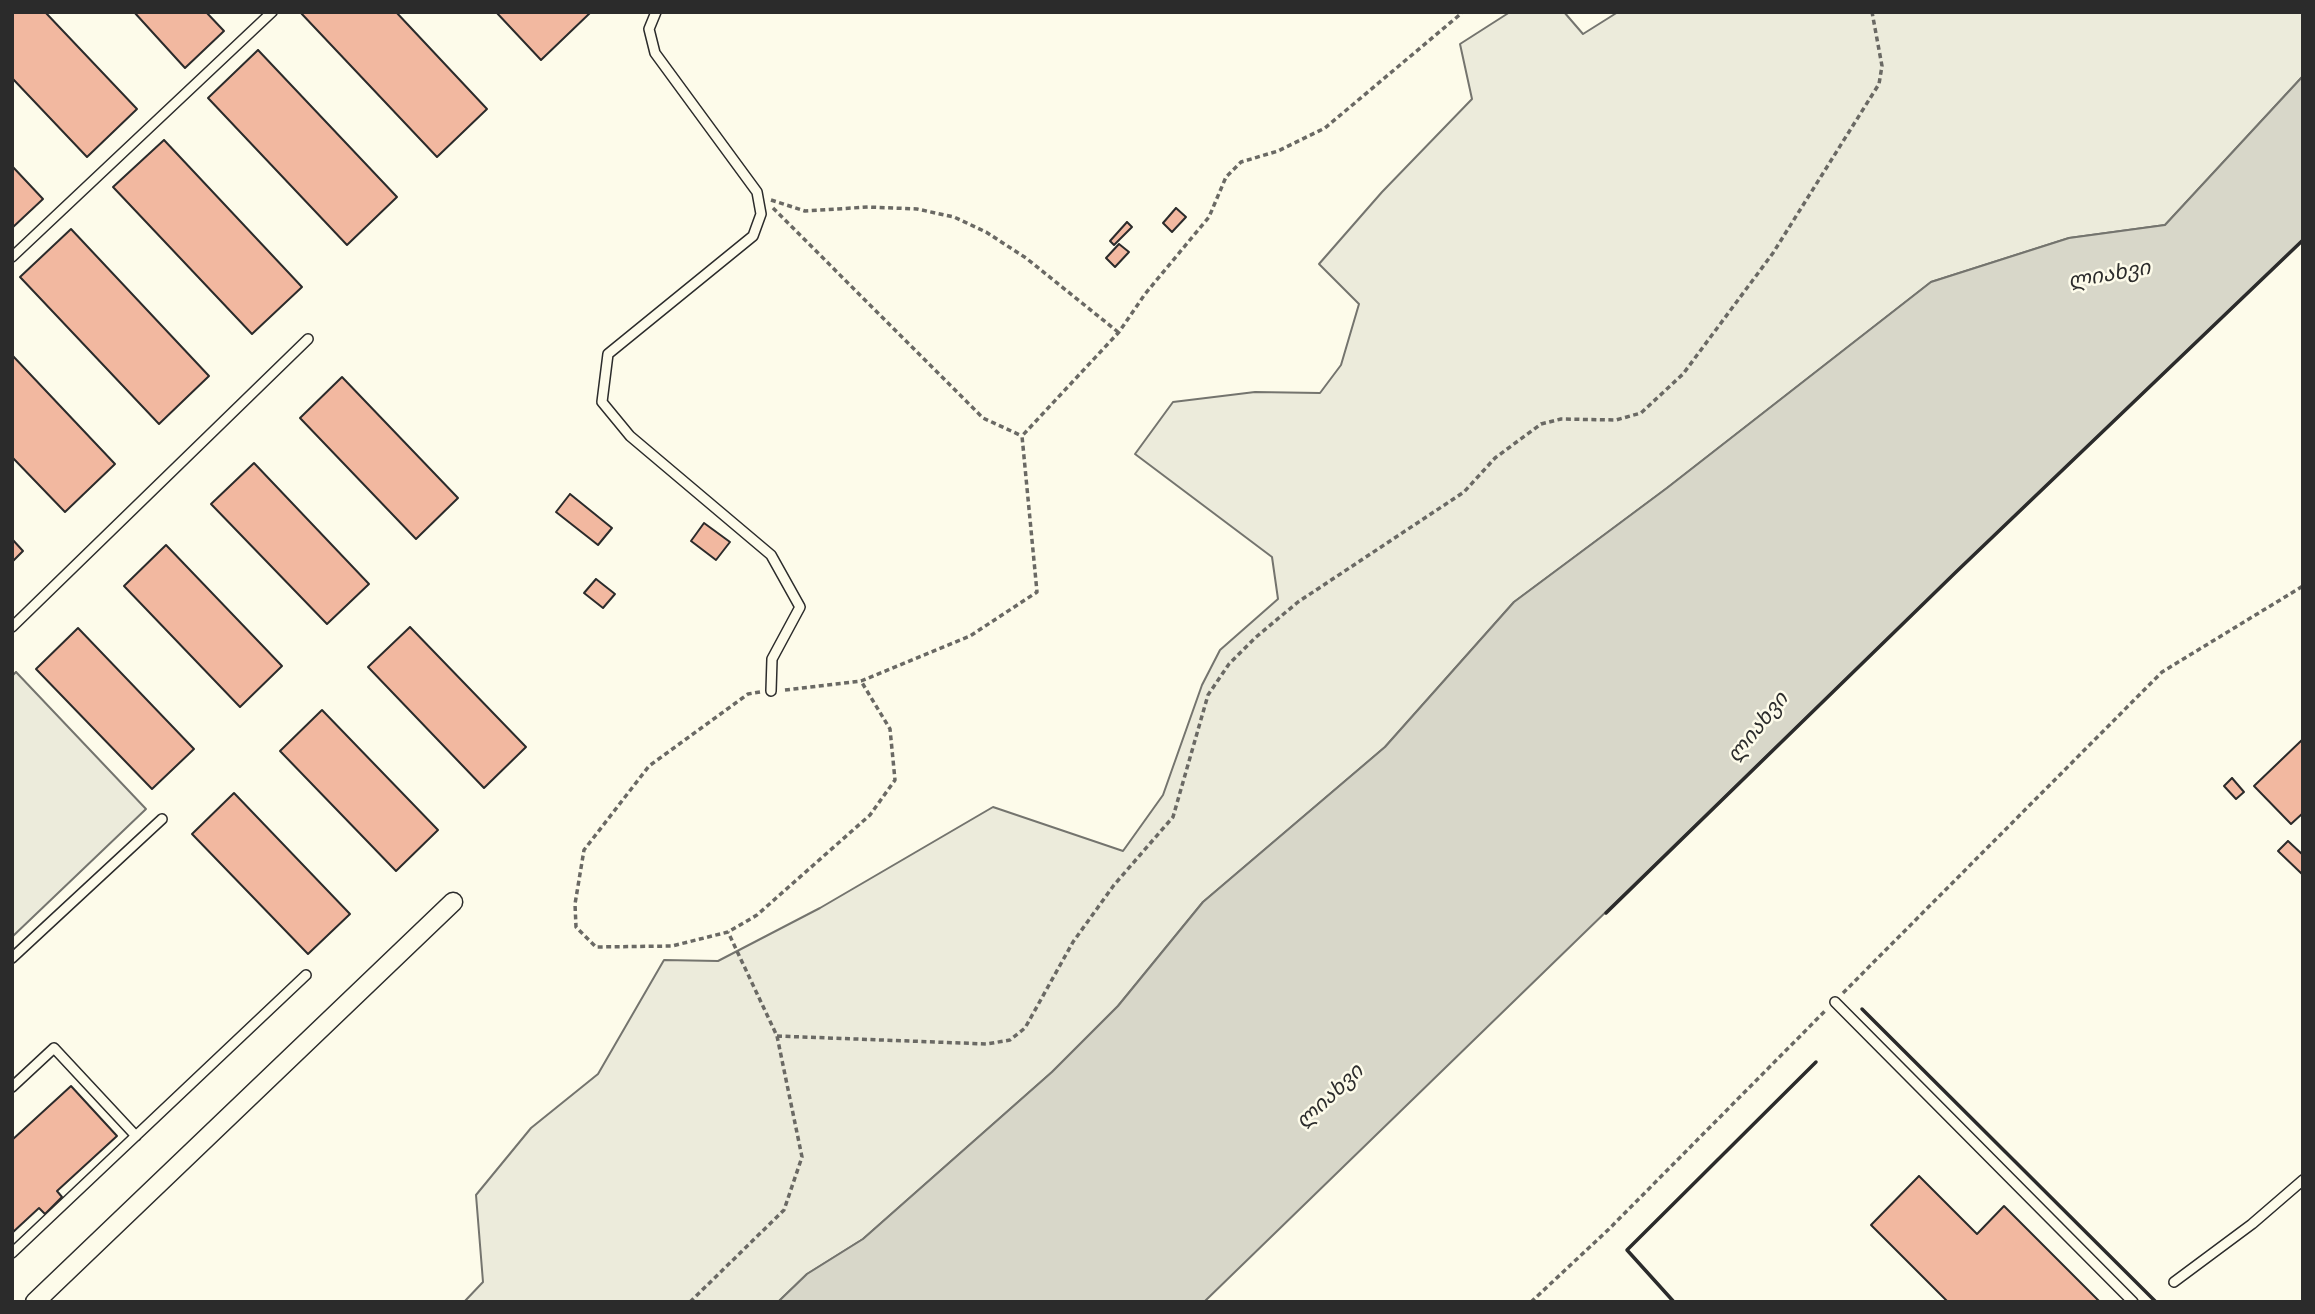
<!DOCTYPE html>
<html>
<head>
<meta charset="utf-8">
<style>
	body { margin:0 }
	#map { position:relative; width:2315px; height:1314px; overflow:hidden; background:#fdfbea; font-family:Commissioner,sans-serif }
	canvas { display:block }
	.frame { position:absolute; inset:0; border:14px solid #2b2b2b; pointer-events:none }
</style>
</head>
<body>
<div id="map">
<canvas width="2315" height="1314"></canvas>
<div class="frame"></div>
</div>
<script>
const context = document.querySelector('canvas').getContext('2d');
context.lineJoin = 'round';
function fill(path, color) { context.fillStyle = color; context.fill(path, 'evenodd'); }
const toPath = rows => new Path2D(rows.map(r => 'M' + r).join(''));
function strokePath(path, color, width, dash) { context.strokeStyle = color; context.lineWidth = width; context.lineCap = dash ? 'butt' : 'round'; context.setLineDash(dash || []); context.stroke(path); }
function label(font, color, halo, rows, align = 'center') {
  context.font = font + ' Commissioner,"Noto Sans Georgian",sans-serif'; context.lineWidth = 5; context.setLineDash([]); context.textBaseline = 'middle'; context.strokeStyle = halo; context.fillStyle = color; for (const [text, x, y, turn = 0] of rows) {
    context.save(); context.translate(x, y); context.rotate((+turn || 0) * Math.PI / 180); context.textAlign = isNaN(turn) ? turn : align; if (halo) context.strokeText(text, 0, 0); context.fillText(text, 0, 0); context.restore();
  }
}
const green = toPath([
	[1510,12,1564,12,1583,34,1618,12,2303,12,2303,76,2165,225,2069,238,1931,282,1667,488,1514,602,1385,747,1203,902,1118,1006,1052,1072,863,1239,807,1274,778,1302,464,1302,483,1282,476,1195,531,1128,598,1074,664,960,718,961,820,908,993,807,1123,851,1163,795,1202,685,1220,650,1278,599,1272,557,1135,454,1173,402,1255,392,1320,393,1341,365,1359,304,1319,264,1382,192,1472,99,1460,44,1510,12],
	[16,672,146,809,12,937,12,676,16,672]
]);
fill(green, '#ecebdb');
strokePath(green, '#74746e', 2);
const water = toPath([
	[2303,76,2303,240,1956,572,1204,1302,778,1302,807,1274,863,1239,1052,1072,1118,1006,1203,902,1385,747,1514,602,1667,488,1931,282,2069,238,2165,225,2303,76]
]);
fill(water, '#d8d7c9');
strokePath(water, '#74746e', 2);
const building = toPath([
	[12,12,45,12,137,109,87,157,12,78,12,12],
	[134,12,206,12,224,31,185,68,134,12],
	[300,12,396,12,487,109,437,157,300,12],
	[496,12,591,12,541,60,496,12],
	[258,50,397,197,347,245,208,98,258,50],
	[164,140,302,287,252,334,113,187,164,140],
	[12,166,43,199,12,228,12,166],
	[1176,208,1186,217,1172,232,1163,223,1176,208],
	[1127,222,1132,227,1114,245,1110,241,1127,222],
	[71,229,209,376,159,424,20,277,71,229],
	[1119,244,1129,252,1115,267,1106,258,1119,244],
	[12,355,115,464,65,512,12,457,12,355],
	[342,377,458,498,416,539,300,418,342,377],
	[254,463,369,584,327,624,211,504,254,463],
	[570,494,612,528,598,545,556,512,570,494],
	[704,523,730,542,716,560,691,541,704,523],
	[12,539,23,551,12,562,12,539],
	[166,545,282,666,240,707,124,586,166,545],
	[596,579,615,594,603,608,584,593,596,579],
	[410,627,526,747,484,788,368,667,410,627],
	[78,628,194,749,152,789,36,669,78,628],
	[322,710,438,830,396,871,280,751,322,710],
	[2303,739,2303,813,2291,824,2254,786,2303,739],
	[2232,778,2244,792,2236,799,2224,786,2232,778],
	[234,793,350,914,308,954,192,834,234,793],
	[2288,841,2303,855,2303,875,2278,851,2288,841],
	[71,1086,117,1136,57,1191,62,1197,45,1214,39,1208,12,1233,12,1140,71,1086],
	[1919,1176,1977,1234,2004,1206,2100,1302,1948,1302,1871,1225,1919,1176]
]);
fill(building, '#f2b8a0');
strokePath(building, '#2b2b2b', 2);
const lane = toPath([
	[656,12,649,29,655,53,757,192,761,214,753,236,608,354,602,402,630,436,771,555,800,607,772,659,771,691],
	[12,257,272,12],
	[12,627,308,339],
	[12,958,162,819],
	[1835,1002,2133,1302],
	[12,1087,54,1048,136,1136],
	[12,1253,306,975],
	[2174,1282,2252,1224,2303,1180]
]);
const street = toPath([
	[35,1302,453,902]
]);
strokePath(lane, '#2b2b2b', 12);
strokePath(street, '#2b2b2b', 21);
strokePath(toPath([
	[771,200,805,211,868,207,917,209,954,217,986,232,1026,258,1118,332],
	[773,208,983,418,1022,436],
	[785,690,861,681,970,636,1037,592,1022,436,1119,332,1145,294,1209,217,1226,177,1241,162,1278,151,1325,128,1463,12],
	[760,692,748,694,649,766,584,850,575,904,576,927,596,947,672,946,728,932,757,915,870,815,895,780,890,729,861,681],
	[1843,993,2162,672,2303,586],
	[777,1036,987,1044,1010,1040,1025,1028,1073,942,1114,885,1173,817,1208,695,1229,664,1256,637,1298,602,1464,492,1495,458,1541,424,1561,419,1616,420,1641,413,1683,374,1773,253,1879,84,1882,66,1872,12],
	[690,1302,784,1210,802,1157,777,1036,728,932],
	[1531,1302,1609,1229,1825,1011]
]), '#6a6964', 3.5, [5, 3.5]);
strokePath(lane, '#fdfbea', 9);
strokePath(street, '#fdfbea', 18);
strokePath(toPath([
	[1606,913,1956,572,2303,240],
	[1862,1009,2156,1302],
	[1674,1302,1627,1250,1816,1062]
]), '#2b2b2b', 3.5);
label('italic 21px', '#2b2b2b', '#fdfbea', [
	["ლიახვი",2109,274,-10],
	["ლიახვი",1757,727,-51],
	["ლიახვი",1329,1096,-43]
]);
</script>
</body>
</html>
